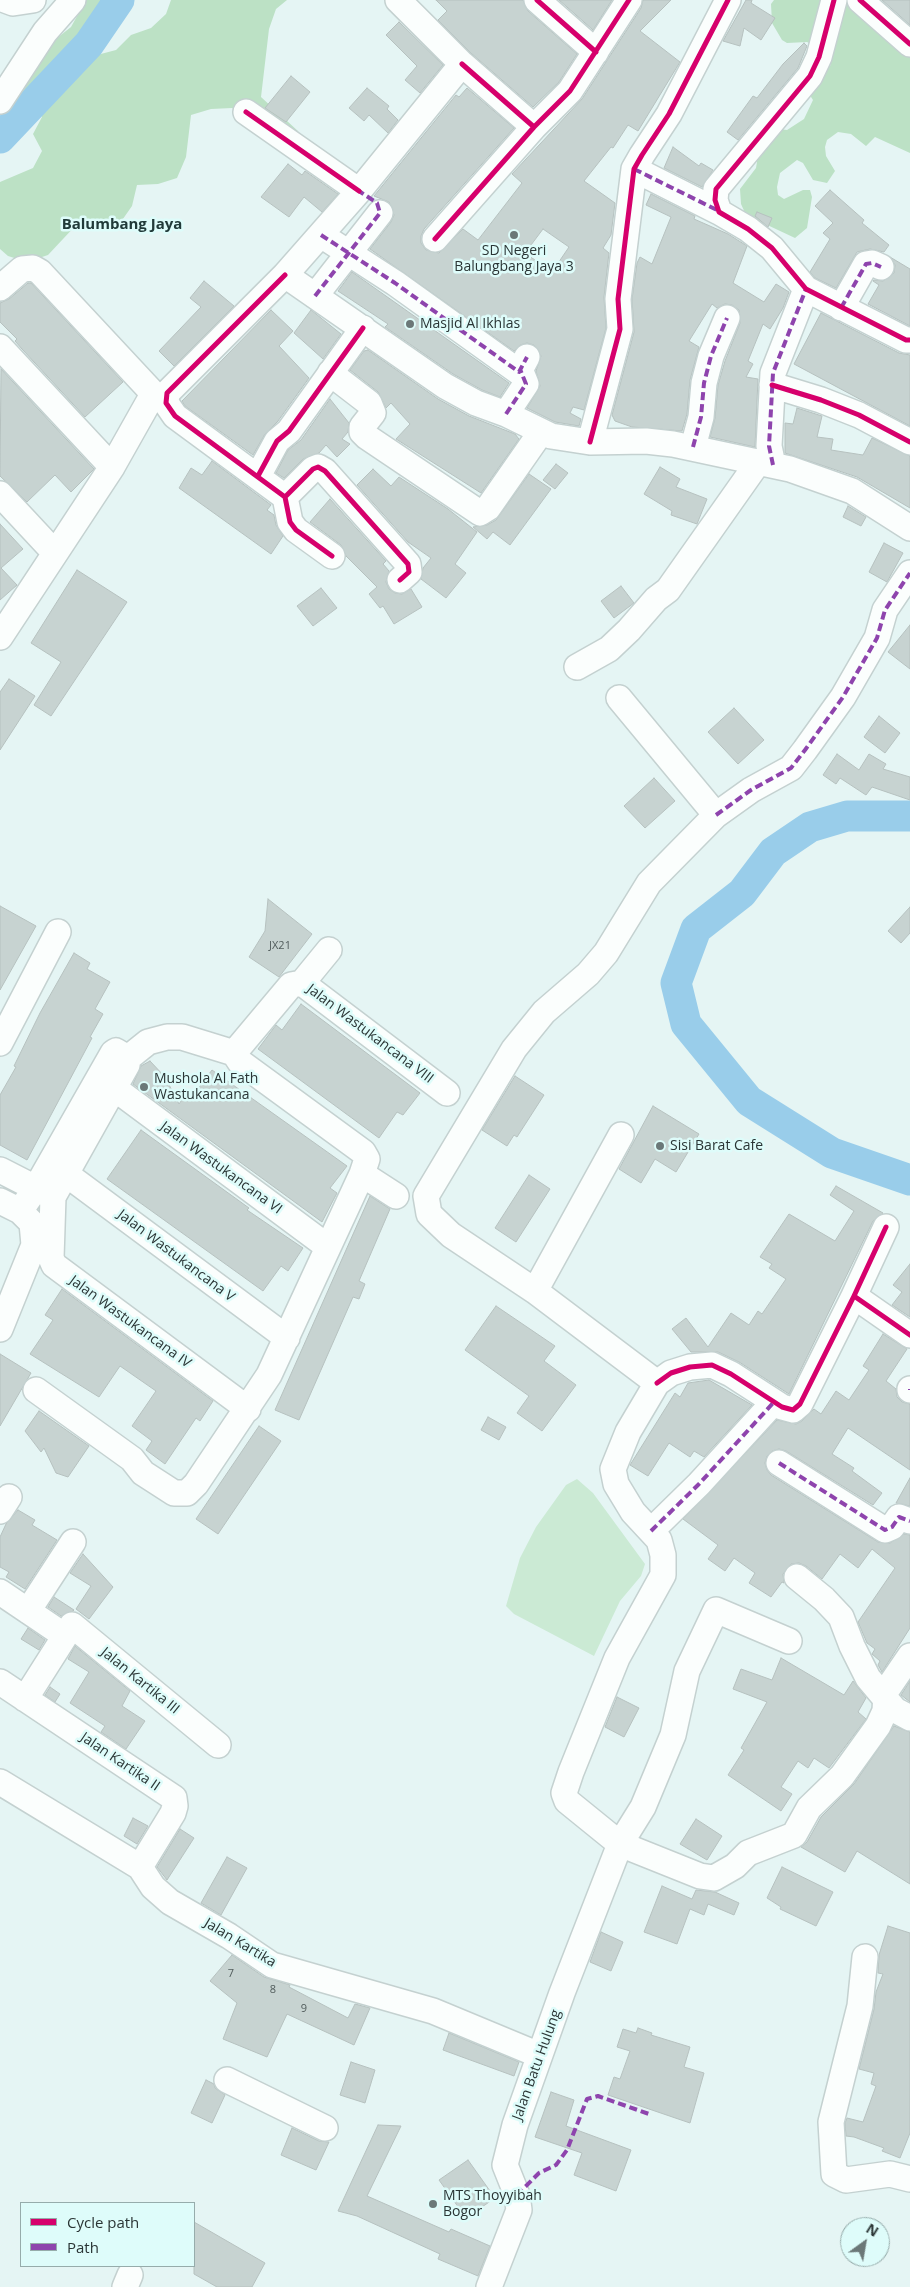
<!DOCTYPE html>
<html>
<head>
<meta charset="utf-8">
<style>
	body { margin:0 }
	#map { position:relative; width:910px; height:2287px; overflow:hidden; background:#e5f5f4; font-family:"Open Sans",sans-serif }
	canvas { display:block }
	.legend { position:absolute; left:20px; top:2202px; width:175px; height:65px; box-sizing:border-box; background:#defcfa; border:1px solid #96acab; margin:0; padding:6px 9px; list-style:none; font-size:15px; color:#2a3535 }
	.legend li { display:flex; align-items:center; gap:10px; height:25px }
	.legend b { width:25px; border:1px solid #96acab }
	.north { position:absolute; left:840px; top:2217px; width:50px; height:50px; box-sizing:border-box; background:#defcfa; border:1px solid #96acab; border-radius:50%; rotate:32deg; font-size:14px; font-weight:700; line-height:20px; text-align:center; color:#2a3535 }
	.north::after { content:''; display:block; margin:auto; width:18px; height:22px; background:#6b7878; clip-path:polygon(50% 0,100% 100%,50% 72%,0 100%) }
</style>
</head>
<body>
<div id="map">
<canvas width="910" height="2287"></canvas>
<ul class="legend">
<li><b style="height:6px;background:#d6006c"></b>Cycle path</li>
<li><b style="height:6px;background:#8e44ad"></b>Path</li>
</ul>
<div class="north">N</div>
</div>
<script>
const context = document.querySelector('canvas').getContext('2d');
context.lineJoin = 'round';
function fill(path, color) { context.fillStyle = color; context.fill(path, 'evenodd'); }
const toPath = rows => new Path2D(rows.map(r => 'M' + r).join(''));
function strokePath(path, color, width, dash) { context.strokeStyle = color; context.lineWidth = width; context.lineCap = dash ? 'butt' : 'round'; context.setLineDash(dash || []); context.stroke(path); }
function label(font, color, halo, rows, align = 'center') {
  context.font = font + ' "Open Sans",sans-serif'; context.lineWidth = 5; context.setLineDash([]); context.textBaseline = 'middle'; context.strokeStyle = halo; context.fillStyle = color; for (const [text, x, y, turn = 0] of rows) {
    context.save(); context.translate(x, y); context.rotate((+turn || 0) * Math.PI / 180); context.textAlign = isNaN(turn) ? turn : align; if (halo) context.strokeText(text, 0, 0); context.fillText(text, 0, 0); context.restore();
  }
}
fill(toPath([
	[577,1479,593,1493,645,1564,641,1576,620,1601,594,1656,514,1614,506,1606,520,1558,536,1527,566,1485]
]), '#cbead4');
fill(toPath([
	[86,0,102,0,91,24,89,44,97,55,116,50,131,35,151,28,166,14,171,0,287,0,276,9,269,29,261,97,299,132,232,108,211,109,191,115,186,157,177,178,158,184,137,185,132,206,118,226,78,223,48,255,27,262,8,256,0,249,0,182,33,168,42,151,33,134,42,117,35,100,22,117,2,119,2,99,22,66,71,27],
	[774,0,845,0,910,45,910,153,875,137,866,146,851,134,838,132,827,140,825,147,826,156,835,171,827,183,813,180,803,163,797,160,780,173,777,187,778,195,784,199,803,190,810,190,812,197,807,228,795,238,746,215,741,204,740,189,756,168,757,162,750,144,765,127,787,130,804,119,813,100,802,83,805,76,831,65,818,47,807,42,787,43,782,40,772,23,771,4]
]), '#bce1c5');
strokePath(toPath([
	[0,138,89,44,119,0],
	[910,816,847,816,810,827,773,852,742,893,696,929,676,983,686,1024,749,1101,832,1153,910,1180]
]), '#99cdea', 31);
const building = toPath([
	[436,0,523,0,528,11,577,54,559,82,533,107,472,54,438,20,447,11,436,0],
	[559,0,612,0,593,30,559,0],
	[643,0,671,0,640,31,680,62,638,131,628,125,613,148,611,147,584,181,615,203,611,235,603,248,609,253,604,297,606,328,584,410,573,407,570,413,581,419,579,426,555,422,527,408,540,386,536,371,541,356,534,345,527,343,520,345,514,351,370,249,391,222,394,215,389,202,374,196,456,95,459,97,467,88,514,128,424,229,421,236,421,243,426,250,439,253,463,229,478,240,522,183,512,174,582,99,641,8,643,0],
	[543,229,569,247,552,272,525,253,543,229],
	[746,0,752,0,751,3,775,18,761,40,744,28,740,46,723,41,746,0],
	[882,0,910,0,910,25,882,0],
	[399,22,443,65,420,93,405,80,417,66,386,35,399,22],
	[804,43,807,46,798,68,738,140,727,132,753,96,757,98,783,64,804,43],
	[291,76,310,92,286,122,265,108,291,76],
	[367,88,389,106,387,109,398,120,388,133,369,115,364,121,349,108,367,88],
	[673,147,699,166,701,163,713,170,702,187,664,168,673,147],
	[288,164,302,175,305,171,338,194,322,212,304,197,289,217,261,197,288,164],
	[830,190,864,220,862,223,889,245,884,252,870,249,857,252,836,288,815,278,810,272,830,239,823,233,833,223,815,206,830,190],
	[651,194,695,216,694,219,728,234,747,246,733,283,764,302,776,284,789,292,783,308,770,329,763,324,748,361,753,364,746,377,758,379,755,447,710,437,715,418,718,385,725,361,740,323,739,310,732,305,725,304,717,308,712,304,689,341,699,347,690,380,687,414,682,431,632,427,615,421,612,415,634,332,632,299,637,263,640,257,652,264,671,217,646,205,651,194],
	[757,212,772,218,768,227,755,216,757,212],
	[890,257,910,269,910,326,868,304,879,285,873,281,874,280,883,281,894,273,895,265,890,257],
	[352,272,509,383,500,397,482,390,453,374,385,327,388,324,338,291,352,272],
	[204,281,234,306,174,366,159,351,201,307,190,298,204,281],
	[28,283,31,283,123,382,85,417,22,349,15,341,17,339,0,322,0,303,9,299,28,283],
	[271,310,293,331,279,346,309,378,278,421,265,434,253,455,185,406,182,401,271,310],
	[311,310,341,334,323,359,294,333,311,310],
	[821,313,899,353,910,355,910,426,794,364,821,313],
	[368,350,438,399,469,416,515,434,519,439,481,493,396,439,410,424,391,403,386,408,378,392,350,370,364,351,368,350],
	[1,369,94,469,71,492,55,475,27,502,0,476,1,369],
	[330,399,349,423,348,432,342,439,350,444,337,457,326,445,319,453,303,459,284,478,276,473,288,450,301,440,330,399],
	[797,408,822,416,817,437,833,439,831,450,863,455,872,438,910,456,910,508,857,477,785,453,785,423,793,424,797,408],
	[212,461,271,505,267,510,274,515,276,525,283,536,271,554,179,488,191,468,202,475,212,461],
	[556,464,568,473,555,489,543,480,556,464],
	[660,467,680,479,676,487,707,499,697,524,671,515,672,511,644,494,660,467],
	[373,469,391,486,399,477,448,509,477,532,455,564,466,573,446,598,421,579,423,568,431,558,408,542,357,485,373,469],
	[529,474,551,489,510,545,493,532,487,539,473,527,487,525,496,520,529,474],
	[330,499,386,561,383,564,389,571,386,582,389,589,395,593,402,594,411,589,422,607,394,624,383,606,380,608,369,594,377,587,346,556,341,545,310,522,330,499],
	[848,506,866,517,861,526,843,517,848,506],
	[0,524,23,549,1,568,17,585,0,600,0,524],
	[884,543,903,553,887,582,869,572,884,543],
	[77,570,127,602,51,716,34,705,61,662,31,643,77,570],
	[621,586,634,603,614,618,601,601,621,586],
	[321,588,337,608,313,626,297,606,321,588],
	[910,625,910,669,888,652,910,625],
	[9,679,35,696,0,750,0,692,9,679],
	[734,708,764,740,738,764,708,732,734,708],
	[879,716,900,733,885,753,864,737,879,716],
	[837,754,859,770,869,754,886,764,883,769,910,777,910,800,872,787,866,795,840,778,836,784,823,775,837,754],
	[654,778,675,801,645,828,624,806,654,778],
	[268,899,312,934,279,977,249,957,265,931,268,899],
	[0,906,36,926,0,990,0,906],
	[910,907,910,933,901,943,888,931,910,907],
	[74,953,90,963,87,969,110,982,95,1009,103,1014,90,1037,92,1038,27,1160,0,1145,0,1095,16,1067,14,1066,40,1013,74,953],
	[301,1004,420,1093,403,1115,397,1112,379,1138,258,1049,276,1025,282,1030,301,1004],
	[150,1061,165,1077,179,1104,189,1090,194,1094,212,1070,347,1166,330,1188,337,1193,322,1222,133,1084,141,1066,150,1061],
	[515,1076,544,1095,517,1137,514,1135,507,1146,482,1130,515,1076],
	[653,1106,699,1134,676,1172,655,1159,641,1183,619,1169,653,1106],
	[141,1130,249,1208,247,1210,303,1248,288,1271,281,1266,263,1291,107,1179,141,1130],
	[529,1175,550,1189,516,1242,495,1228,529,1175],
	[836,1186,883,1213,873,1221,789,1394,739,1362,718,1352,691,1352,672,1329,686,1318,708,1347,731,1313,749,1325,758,1311,762,1314,786,1279,769,1268,772,1264,760,1257,789,1214,835,1241,854,1211,830,1195,836,1186],
	[370,1196,390,1209,359,1281,365,1284,359,1299,353,1297,299,1420,275,1410,370,1196],
	[910,1264,910,1317,892,1305,902,1292,893,1285,910,1264],
	[62,1289,213,1401,200,1421,196,1418,165,1464,146,1450,152,1441,132,1426,156,1391,120,1366,99,1397,30,1354,53,1320,45,1315,62,1289],
	[496,1306,555,1346,544,1361,576,1385,542,1431,517,1413,529,1396,465,1350,496,1306],
	[883,1334,907,1349,886,1381,896,1389,897,1397,902,1402,910,1404,910,1470,848,1428,832,1454,854,1468,852,1471,882,1493,873,1505,786,1451,779,1449,772,1451,767,1456,765,1463,767,1470,771,1475,878,1542,890,1543,904,1534,910,1535,910,1628,882,1672,878,1665,880,1661,872,1654,875,1649,867,1643,858,1622,895,1568,872,1549,858,1568,840,1554,822,1579,806,1566,799,1563,791,1564,783,1574,784,1583,782,1582,771,1597,749,1583,755,1573,734,1558,725,1571,708,1559,718,1545,683,1519,777,1420,796,1424,802,1421,814,1409,821,1414,836,1391,849,1400,869,1370,863,1366,883,1334],
	[0,1354,31,1373,0,1426,0,1354],
	[709,1380,752,1405,704,1457,694,1451,690,1457,669,1443,648,1476,630,1465,675,1393,680,1397,688,1383,709,1380],
	[39,1411,89,1446,68,1477,56,1473,44,1448,41,1452,25,1431,39,1411],
	[488,1417,506,1427,499,1440,481,1430,488,1417],
	[259,1426,281,1441,218,1534,196,1519,259,1426],
	[910,1478,910,1506,896,1503,910,1478],
	[18,1510,35,1520,32,1525,57,1540,25,1589,6,1577,9,1572,0,1567,0,1537,6,1524,18,1510],
	[83,1554,113,1587,89,1619,76,1609,91,1586,70,1573,83,1554],
	[54,1597,74,1610,73,1611,61,1616,48,1607,54,1597],
	[28,1628,45,1640,39,1650,21,1639,28,1628],
	[75,1646,130,1691,122,1706,145,1721,126,1749,101,1732,105,1726,70,1703,89,1672,68,1659,75,1646],
	[781,1658,844,1695,853,1681,866,1698,858,1712,866,1719,829,1768,814,1758,808,1768,798,1761,781,1787,792,1794,781,1811,728,1775,744,1750,741,1748,767,1702,733,1689,741,1669,772,1680,781,1658],
	[910,1681,910,1702,901,1695,910,1681],
	[50,1687,60,1694,55,1702,45,1695,50,1687],
	[617,1697,639,1708,624,1737,605,1727,617,1697],
	[894,1726,910,1732,910,1884,857,1851,845,1872,801,1847,807,1842,821,1817,854,1784,894,1726],
	[133,1818,148,1826,137,1844,124,1836,133,1818],
	[696,1819,722,1836,707,1860,680,1844,696,1819],
	[180,1829,194,1838,167,1880,157,1867,180,1829],
	[227,1857,247,1868,221,1915,201,1903,227,1857],
	[782,1867,833,1892,816,1926,780,1909,781,1907,767,1898,782,1867],
	[662,1886,692,1899,696,1890,715,1892,739,1903,734,1915,708,1904,704,1915,690,1909,677,1944,644,1932,662,1886],
	[888,1926,910,1933,910,2133,900,2158,882,2151,884,2148,854,2137,846,2136,845,2123,847,2118,863,2122,876,2086,871,2084,874,2073,859,2069,874,2009,876,1992,883,1974,878,1973,879,1955,888,1926],
	[601,1932,623,1942,611,1971,590,1962,601,1932],
	[232,1955,264,1977,290,1985,289,1987,348,2018,355,2004,370,2008,354,2045,287,2014,267,2057,223,2039,237,2003,210,1981,232,1955],
	[638,2028,652,2033,651,2035,690,2047,684,2067,704,2073,690,2123,608,2095,614,2077,620,2079,630,2051,617,2047,623,2029,636,2033,638,2028],
	[449,2033,519,2062,514,2076,443,2050,449,2033],
	[351,2062,375,2070,365,2103,340,2095,351,2062],
	[206,2080,214,2084,215,2088,225,2095,212,2123,191,2113,206,2080],
	[551,2092,574,2100,566,2126,631,2150,616,2191,574,2175,582,2153,535,2137,551,2092],
	[378,2125,401,2126,367,2196,449,2232,451,2229,490,2246,478,2276,438,2259,440,2254,357,2216,338,2211,378,2125],
	[292,2128,319,2141,329,2142,316,2170,281,2155,292,2128],
	[468,2160,495,2198,466,2218,439,2180,468,2160],
	[194,2222,265,2263,252,2287,217,2287,194,2274,194,2222]
]);
fill(building, '#c7d3d1');
strokePath(building, '#b6c1bf', 1);
const minor = toPath([
	[5,0,13,3,33,0],
	[398,0,462,64,359,191,285,275,445,386,476,403,506,414,551,436,590,442,646,441,673,444,790,469,852,491,910,528],
	[537,0,596,52],
	[860,0,910,44],
	[462,64,534,127],
	[0,101,45,32,73,0],
	[246,112,359,191],
	[634,169,719,212,748,229,772,248,806,289,906,340,910,340],
	[719,212,715,200,716,189,810,76,819,57,834,0],
	[321,235,395,283,519,372,527,357],
	[435,239,534,127,570,91,629,0],
	[285,275,167,393,166,403,175,416,285,497,313,469,318,467,325,471,408,564,409,572,400,580],
	[0,288,22,269,33,268,40,272,151,391,152,396,112,467,0,637],
	[315,296,380,213],
	[841,308,866,264,872,263,881,267],
	[0,347,112,467],
	[330,373,369,403,373,413,362,427,362,432,367,437,480,513,488,508,541,432],
	[772,385,821,400,859,415,910,442],
	[506,414,526,384,520,369],
	[590,442,620,329,618,299,634,169,642,155,669,114,728,0],
	[693,447,701,417,704,383,711,356,727,318],
	[773,465,769,446,773,373,806,289],
	[258,476,277,441,289,431,363,328],
	[0,494,55,553],
	[285,497,290,522,296,530,332,556],
	[910,573,885,610,877,638,843,697,805,750,791,768,751,790,716,815,649,883,606,953,588,974,544,1012,514,1049,426,1196,429,1214,451,1235,535,1291,657,1383,628,1432,613,1469,616,1484,633,1512,659,1540,663,1555,663,1575,617,1658,571,1772,564,1793,567,1801,620,1844,700,1876,714,1878,735,1866,748,1853,794,1835,809,1808,842,1776,878,1726,885,1711,886,1691,910,1656],
	[577,667,609,649,629,630,656,599,668,590,759,461],
	[619,698,716,815],
	[302,983,329,950],
	[0,1043,58,932],
	[234,1053,291,985,302,983,447,1093],
	[128,1058,148,1042,167,1037,182,1037,234,1053],
	[114,1088,328,1247],
	[0,1170,49,1195],
	[66,1174,287,1338],
	[362,1174,396,1196],
	[0,1201,20,1211,32,1223,34,1245,0,1329],
	[20,1211,36,1188,113,1053,116,1051,128,1058,127,1065,53,1197,51,1258,54,1265,248,1409],
	[535,1291,621,1135],
	[854,1296,886,1227],
	[657,1383,671,1373,690,1367,712,1365,731,1374,782,1407,793,1410,800,1404,854,1296,910,1335],
	[36,1390,132,1459,143,1473,174,1493,187,1493,196,1484,269,1375,362,1174,367,1159,363,1152,240,1062,234,1053],
	[910,1390,910,1389],
	[779,1463,885,1530,892,1527,899,1517,910,1521],
	[0,1511,9,1497],
	[651,1531,699,1484,774,1402],
	[797,1577,824,1599,841,1617,852,1646,868,1678,895,1710,910,1718],
	[0,1592,65,1636],
	[28,1611,73,1542],
	[0,1682,174,1798,175,1806,173,1813,140,1867],
	[25,1699,72,1625,218,1745],
	[0,1782,140,1867,153,1887,170,1902,229,1936,272,1965,433,2011,539,2055],
	[865,1957,860,2006,831,2122,834,2174,846,2180,890,2174,910,2179],
	[227,2080,325,2128],
	[125,2287,130,2275],
	[489,2287,519,2210,517,2195,505,2165,515,2125,562,1993,620,1844,643,1807,673,1735,687,1671,716,1610,789,1641]
]);
strokePath(minor, '#c4d1d0', 28);
strokePath(minor, '#fbfefd', 25);
strokePath(toPath([
	[634,169,719,211],
	[321,235,395,283,519,372,527,357],
	[315,296,380,213,377,203,359,191],
	[841,308,866,264,872,263,881,267],
	[506,414,526,384,520,369],
	[693,447,701,417,704,383,711,356,727,318],
	[773,465,769,446,773,373,806,289],
	[716,815,751,790,791,768,805,750,843,697,877,638,885,610,910,573],
	[910,1390,910,1389],
	[779,1463,885,1530,892,1527,899,1517,910,1521],
	[651,1531,699,1484,774,1402],
	[517,2195,539,2173,556,2165,567,2150,587,2099,598,2096,649,2114]
]), '#8e44ad', 4, [8, 4]);
strokePath(toPath([
	[537,0,596,52],
	[834,0,819,57,810,76,716,189,715,200,719,212,748,229,772,248,806,289,906,340,910,340],
	[860,0,910,44],
	[462,64,534,127],
	[246,112,359,191],
	[435,239,534,127,570,91,629,0],
	[285,275,167,393,166,403,175,416,285,497,313,469,318,467,325,471,408,564,409,572,400,580],
	[772,385,821,400,859,415,910,442],
	[590,442,620,329,618,299,634,169,642,155,669,114,728,0],
	[258,476,277,441,289,431,363,328],
	[285,497,290,522,296,530,332,556],
	[854,1296,886,1227],
	[657,1383,671,1373,690,1367,712,1365,731,1374,782,1407,793,1410,800,1404,854,1296,910,1335]
]), '#d6006c', 5);
for (const [x, y, r, color] of [
	[514,235,5,"#6b7878"],
	[410,324,5,"#6b7878"],
	[144,1087,5,"#6b7878"],
	[660,1146,5,"#6b7878"],
	[433,2204,5,"#6b7878"]
]) { const dot = new Path2D(); dot.arc(x, y, r, 0, 2 * Math.PI); context.fillStyle = color; context.fill(dot); strokePath(dot, '#defcfa', 2); }
label('11px', '#515c5c', null, [
	["JX21",280,946],
	["7",231,1974],
	["8",273,1990],
	["9",304,2009]
]);
label('14px', '#2a3535', '#defcfa', [
	["SD Negeri",514,251,"center"],
	["Balungbang Jaya 3",514,267,"center"],
	["Masjid Al Ikhlas",420,324],
	["Mushola Al Fath",154,1079],
	["Wastukancana",154,1095],
	["Sisi Barat Cafe",670,1146],
	["MTS Thoyyibah",443,2196],
	["Bogor",443,2212]
], 'left');
label('14px', '#2a3535', '#defcfa', [
	["Jalan Wastukancana VIII",370,1034,37],
	["Jalan Wastukancana VI",221,1168,36],
	["Jalan Wastukancana V",176,1256,37],
	["Jalan Wastukancana IV",130,1322,36],
	["Jalan Kartika III",140,1681,39],
	["Jalan Kartika II",120,1762,34],
	["Jalan Kartika",240,1943,31],
	["Jalan Batu Hulung",537,2065,-70]
]);
label('bold 15px', '#213a39', '#defcfa', [
	["Balumbang Jaya",122,225]
]);
</script>
</body>
</html>
